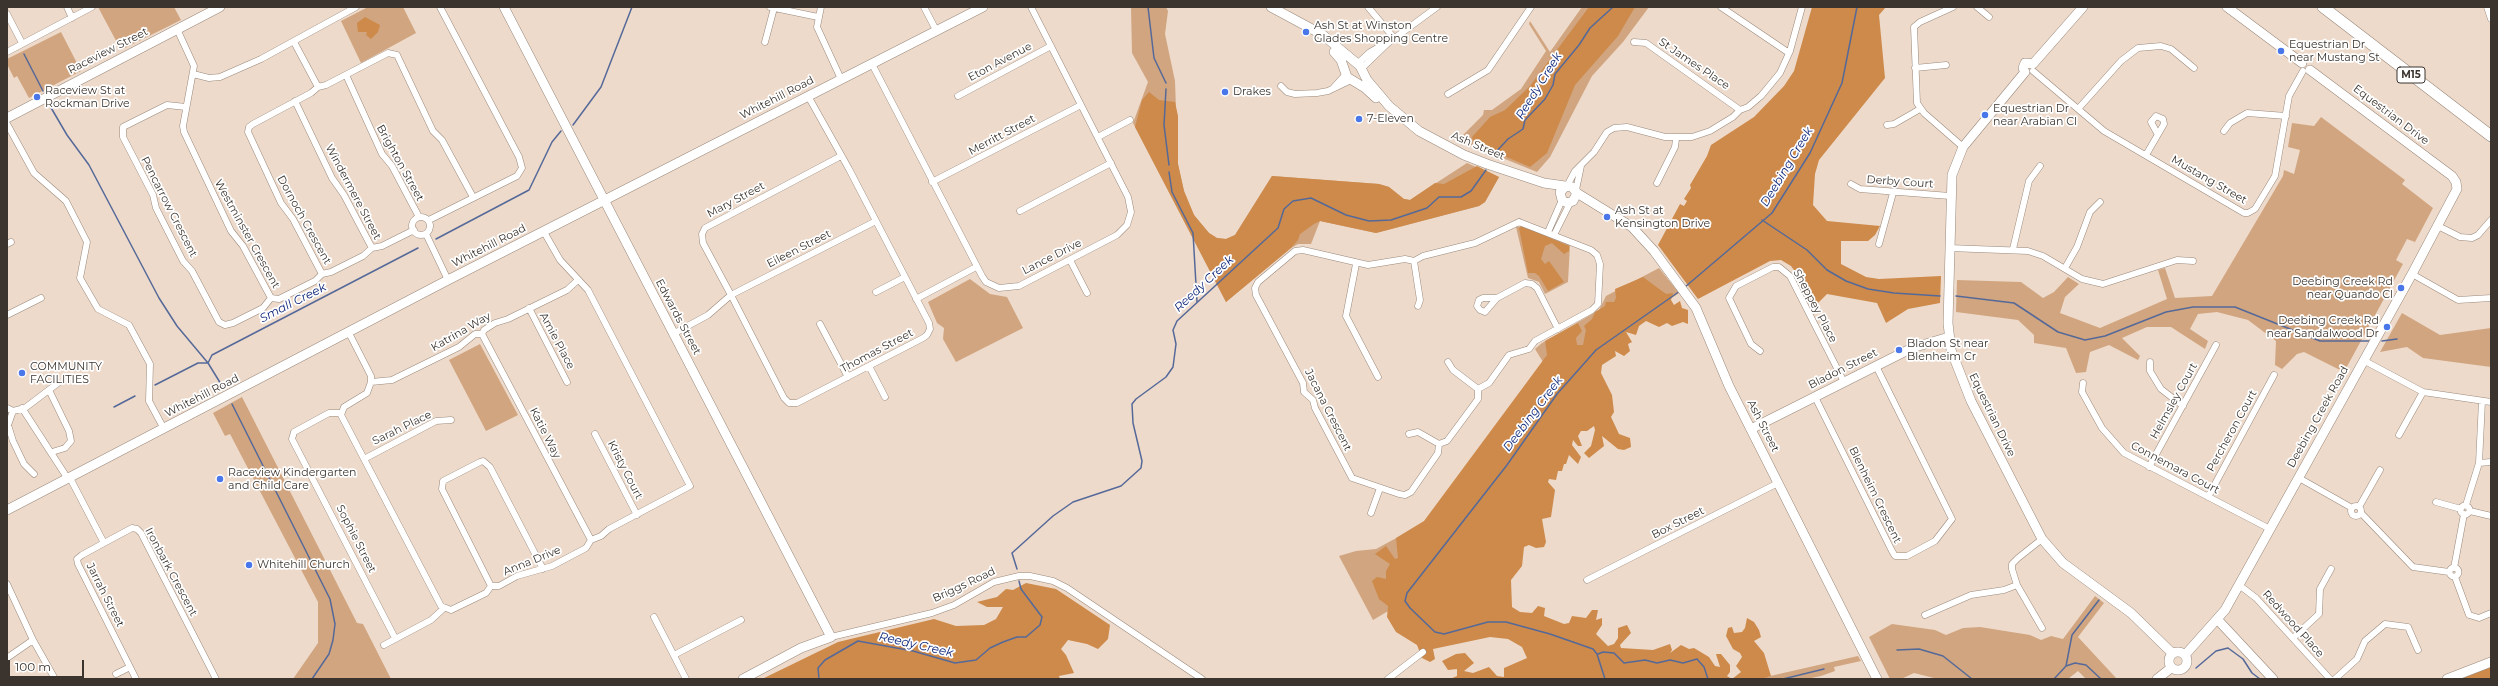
<!DOCTYPE html>
<html>
<head>
<meta charset="utf-8">
<style>
	body { margin:0 }
	#map { position:relative; width:2498px; height:686px; overflow:hidden; background:#eddacb; font-family:Montserrat,sans-serif }
	canvas { display:block }
	.frame { position:absolute; inset:0; border:8px solid #3b342e; pointer-events:none }
	.scale { position:absolute; left:8px; top:660px; width:76px; height:18px; box-sizing:border-box; border:2px solid #3b342e; border-top:0; padding-left:5px; font-size:12px; line-height:14px; white-space:nowrap; color:#3b342e; -webkit-text-stroke:3px #fff; paint-order:stroke }
</style>
</head>
<body>
<div id="map">
<canvas width="2498" height="686"></canvas>
<div class="frame"></div>
<div class="scale">100 m</div>
</div>
<script>
const context = document.querySelector('canvas').getContext('2d');
context.lineJoin = 'round';
function fill(path, color) { context.fillStyle = color; context.fill(path, 'evenodd'); }
const toPath = rows => new Path2D(rows.map(r => 'M' + r).join(''));
function strokePath(path, color, width, dash) { context.strokeStyle = color; context.lineWidth = width; context.lineCap = dash ? 'butt' : 'round'; context.setLineDash(dash || []); context.stroke(path); }
function label(font, color, halo, rows, align = 'center') {
  context.font = font + ' Montserrat,sans-serif'; context.lineWidth = 3.5; context.setLineDash([]); context.textBaseline = 'middle'; context.strokeStyle = halo; context.fillStyle = color; for (const [text, x, y, turn = 0] of rows) {
    context.save(); context.translate(x, y); context.rotate((+turn || 0) * Math.PI / 180); context.textAlign = isNaN(turn) ? turn : align; if (halo) context.strokeText(text, 0, 0); context.fillText(text, 0, 0); context.restore();
  }
}
fill(toPath([
	[98,7,174,7,181,20,121,50],
	[368,7,403,7,416,33,361,63,341,21],
	[1131,7,1166,7,1168,11,1165,34,1175,81,1178,164,1184,191,1194,215,1209,233,1217,238,1226,239,1235,235,1272,176,1379,184,1389,187,1404,199,1410,200,1467,163,1499,177,1485,202,1479,206,1376,233,1320,221,1311,244,1298,244,1291,248,1226,302,1133,123,1148,82,1132,53],
	[1582,7,1649,7,1623,42,1592,76,1550,157,1537,172,1458,140,1483,115,1484,110,1492,110,1521,89,1546,51,1529,24,1530,21,1550,52],
	[61,32,81,71,29,98,17,76,14,78,7,64,7,59],
	[2321,117,2405,180,2402,184,2433,208,2415,242,2407,239,2396,260,2403,264,2344,372,2304,352,2297,354,2282,369,2275,365,2276,341,2248,320,2217,312,2198,314,2190,329,2208,341,2205,349,2171,327,2147,327,2122,338,2140,356,2138,360,2109,345,2090,352,2086,372,2076,373,2066,348,2034,343,2034,335,2018,320,1956,312,1957,280,2021,282,2043,298,2054,292,2068,277,2079,284,2065,297,2060,313,2100,328,2167,299,2158,270,2165,268,2175,298,2212,296,2283,176,2284,170,2294,174,2300,150,2288,147,2292,123,2314,126],
	[1522,226,1570,245,1568,282,1545,294,1539,282,1528,278,1516,227],
	[1659,268,1679,293,1596,350,1405,601,1373,620,1339,556,1356,551,1376,549,1424,523,1543,362,1535,349,1542,343,1599,310,1606,296],
	[970,279,990,294,1007,297,1023,328,956,362,943,339,944,328,937,323,928,302],
	[2402,313,2440,335,2491,328,2491,367,2423,358,2407,347,2380,352],
	[480,344,518,415,486,431,449,360],
	[242,397,357,623,363,624,391,679,293,679,318,643,318,602,230,434,225,436,213,413],
	[2095,596,2104,603,2078,637,2117,679,2086,679,2078,671,2068,679,1938,679,1914,673,1901,679,1890,679,1869,637,1892,624,1935,630,1946,635,1963,628,1980,627,2030,635,2041,640,2051,636,2063,639],
	[1858,656,1861,661,1834,667,1835,671,1821,676,1807,679,1757,679]
]), '#d1a57f');
fill(toPath([
	[1589,7,1635,7,1618,36,1575,85,1547,153,1530,167,1474,143,1472,137,1490,117,1505,110,1530,86],
	[1812,7,1886,7,1879,15,1885,78,1819,160,1815,174,1813,205,1827,221,1880,226,1875,235,1868,241,1841,241,1841,264,1866,277,1879,279,1941,276,1940,303,1908,309,1886,323,1877,303,1827,294,1814,307,1796,273,1791,266,1781,260,1770,261,1698,299,1658,245,1680,204,1684,206,1687,201,1684,199,1691,188,1690,185,1707,156,1711,145,1754,117,1784,86,1794,71],
	[365,17,380,25,378,32,371,39,366,35,367,32,358,32,357,23],
	[1149,92,1159,100,1175,102,1178,116,1178,164,1184,191,1194,215,1209,233,1217,238,1226,239,1235,235,1272,176,1379,184,1389,187,1404,199,1410,200,1435,183,1444,184,1477,166,1499,177,1485,202,1479,206,1376,233,1320,221,1314,224,1300,234,1298,240,1291,248,1226,302,1135,127,1142,100],
	[1522,226,1569,246,1569,251,1564,254,1552,243,1545,246,1541,259,1545,264,1549,261,1564,282,1548,291,1539,276,1535,273,1528,273,1519,228],
	[1643,277,1666,294,1673,293,1671,300,1674,305,1680,301,1682,308,1688,310,1688,324,1683,322,1672,326,1667,323,1659,327,1646,321,1639,326,1636,335,1626,332,1632,342,1628,344,1630,351,1624,356,1615,351,1616,356,1602,365,1601,373,1612,395,1614,412,1611,417,1619,434,1630,438,1631,447,1624,450,1618,449,1602,436,1604,446,1589,458,1584,453,1591,446,1595,430,1594,426,1587,431,1581,431,1578,436,1582,446,1578,446,1573,440,1572,445,1581,457,1578,464,1569,455,1566,464,1564,464,1562,471,1558,471,1556,480,1549,479,1548,482,1555,490,1551,517,1542,519,1546,542,1544,547,1536,548,1529,545,1524,547,1522,566,1511,580,1512,607,1520,612,1532,613,1538,606,1545,608,1544,616,1564,624,1569,623,1572,616,1586,618,1592,610,1598,610,1596,620,1602,618,1602,625,1596,634,1608,646,1614,644,1618,638,1618,628,1627,625,1631,633,1620,645,1621,648,1653,650,1670,644,1672,650,1670,653,1681,645,1689,649,1694,648,1709,657,1715,666,1720,667,1716,654,1721,654,1730,665,1730,672,1727,676,1732,679,1450,679,1457,676,1457,669,1448,670,1442,661,1456,654,1465,653,1474,663,1464,671,1473,673,1489,667,1497,676,1504,677,1504,668,1527,658,1522,647,1508,639,1490,637,1433,649,1435,659,1430,662,1422,658,1417,645,1396,632,1387,617,1388,606,1379,599,1372,581,1377,577,1386,579,1386,571,1390,564,1375,554,1386,546,1395,559,1398,558,1396,538,1424,521,1547,355,1545,341,1578,323,1582,331,1576,338,1577,345,1583,345,1586,330,1584,326,1592,319,1595,312,1605,306,1606,302,1614,302,1616,298,1615,289],
	[1026,583,1056,589,1110,625,1108,639,1098,649,1087,644,1068,640,1061,649,1066,655,1074,673,1059,676,1060,679,762,679,838,642,934,619,956,626,984,625,996,619,1003,607,987,607,977,602,997,597,1006,589,1013,590],
	[1747,618,1754,622,1759,630,1761,637,1754,641,1764,653,1771,676,1761,679,1732,679,1741,672,1736,666,1742,657,1740,653,1733,649,1726,636,1728,628,1732,627,1734,633,1742,632,1745,628],
	[2491,667,2491,679,2460,679]
]), '#cd8a4a');
strokePath(toPath([
	[1148,7,1154,58,1166,83],
	[24,54,43,91],
	[1166,89,1164,125,1169,165],
	[50,106,67,135,89,165,159,298,177,326,208,363],
	[573,125,601,87,632,7],
	[1494,154,1508,139,1523,129,1525,120,1545,99,1553,85,1555,74,1579,45,1590,28,1613,7],
	[1169,172,1172,192,1193,233,1197,302],
	[1762,220,1807,250,1827,270,1846,281,1868,289,1894,293,1940,296],
	[436,239,529,190,552,142,561,131],
	[1685,287,1772,213,1810,153,1842,83,1857,7],
	[1956,296,2014,303,2058,332,2085,340,2105,336,2166,312,2193,307,2235,307,2320,341,2370,341],
	[2382,341,2397,339],
	[155,385,198,363,208,363],
	[224,389,208,363,212,355,418,248],
	[232,404,330,599,335,624,333,640,329,654,312,679],
	[114,407,135,396],
	[1017,569,1012,553,1053,516,1073,502,1121,486,1141,468,1142,461,1133,423,1132,404,1136,399,1166,377,1173,367,1176,344,1173,330,1177,321,1278,228,1284,209,1293,201,1311,198,1346,215,1369,221,1391,220,1427,208,1439,197,1461,197,1471,191,1486,170],
	[1897,650,1919,649,1943,656,1972,679],
	[1598,654,1603,652,1614,653,1624,663,1645,660,1657,663,1670,660,1683,663,1697,659,1704,667,1708,679],
	[2066,666,2072,635,2099,600],
	[2196,668,2216,651,2228,648,2243,659,2252,673,2260,679],
	[819,679,818,668,825,660,858,641,913,651,955,663,976,660,990,648,1003,642,1017,637,1026,637,1040,625,1042,617,1021,589,1019,581],
	[1605,679,1597,654,1593,649,1550,634,1506,622,1488,622,1444,634,1435,632,1410,608,1405,601,1407,593,1507,465,1557,394,1596,350,1680,291],
	[1783,679,1824,669],
	[2054,679,2066,666,2075,663,2086,665,2101,679]
]), '#556999', 1.5);
const street = toPath([
	[67,7,72,18],
	[770,7,818,17],
	[821,7,817,27,841,79],
	[924,7,936,30],
	[1368,7,1394,38],
	[1721,7,1789,53],
	[1953,7,1920,22,1914,27,1917,103,1924,113,1963,147],
	[1977,7,1989,17],
	[2487,7,2491,19],
	[7,14,22,43],
	[177,29,194,66,183,126,184,132,231,231,243,246,271,298,279,299,315,281,322,274,331,272,363,256,372,248,382,246,414,230],
	[294,42,318,87],
	[765,42,774,8],
	[1634,42,1646,43,1740,110],
	[7,52,92,7],
	[872,64,982,276,986,282,999,288,1019,286,1117,235,1127,225,1131,212,1128,197,1031,7],
	[1357,64,1370,52,1384,44],
	[1915,68,1946,65],
	[1361,69,1388,43,1437,7],
	[2033,71,2104,131,2244,213,2248,213,2255,209,2275,176,2289,96,2303,71],
	[193,74,209,78,220,77,261,59,356,7],
	[346,75,382,154,392,166,419,217],
	[1281,86,1287,92,1295,94,1317,93,1328,91,1351,80],
	[1334,87,1346,74],
	[1448,94,1488,70,1531,7],
	[808,96,849,169,929,323,930,329,927,335,923,338,797,403,789,403,784,398,731,295,876,221],
	[958,96,1051,46],
	[295,101,332,178,344,195,372,248],
	[186,107,167,105,123,127,123,137,153,195,156,208,183,261,192,271,219,322,225,325,233,323,263,308,271,298],
	[2078,109,2121,61,2138,48,2161,46,2171,49,2194,68],
	[7,124,34,173,66,201,87,242,80,278,98,309,129,325,150,364,149,401,164,429],
	[1887,125,1894,124,1920,109],
	[2224,131,2230,123,2247,113,2286,116],
	[1098,137,1130,120],
	[2146,155,2164,124,2163,119,2156,116,2151,122,2157,133],
	[932,182,1081,105],
	[1657,183,1675,147,1676,139],
	[1851,184,1860,189,1950,196],
	[1567,186,1575,171,1594,152,1607,132,1614,128,1627,127,1665,137,1692,137,1710,131,1733,117,1740,110,1748,107,1761,96,1780,73,1790,51,1802,7],
	[1576,190,1581,166],
	[1020,211,1111,163],
	'412 226a9 9 0 1 1 18 0a9 9 0 1 1-18 0Z',
	[429,220,517,176,522,168,519,157,440,7],
	[1519,222,1591,250,1597,255,1600,264,1598,304,1592,310,1535,341,1529,349,1509,355,1489,383,1478,389,1478,399,1447,441,1439,444,1438,453,1411,492,1405,495,1399,494,1352,478,1315,408,1313,400,1304,392,1303,383,1256,295,1255,288,1258,282,1295,251,1303,250,1368,265,1405,259,1414,261,1423,256,1475,243,1519,222],
	[2438,226,2460,237,2472,238,2478,235,2491,220],
	[1548,232,1562,200],
	[426,234,448,280],
	[1554,235,1570,203],
	[7,244,11,242],
	[1879,244,1893,193],
	[1949,248,2028,251,2043,256,2082,279,2103,284,2177,260,2193,261],
	[2013,249,2029,181,2040,166],
	[1070,260,1087,293],
	[1414,261,1420,300,1418,306],
	[1356,264,1346,316,1378,377],
	[2065,268,2077,247,2090,212,2100,202],
	[322,274,293,219,281,203,248,132,249,127,253,124,311,93,318,87,326,85,388,53,397,55,433,131,442,140,473,197],
	[2412,274,2458,300,2491,298],
	[876,292,905,277],
	[1497,298,1485,312,1480,310,1477,306,1479,300,1483,298,1497,298,1525,283,1532,284,1537,288,1558,329],
	[916,299,976,267],
	[529,308,567,382],
	[7,315,41,298],
	[820,324,848,377],
	[349,333,371,376,371,382,367,393,344,407,341,415,441,606,451,610,486,593,491,586,499,586,517,576,552,566,586,548,591,540,601,536,609,529,690,486,588,290,560,260,544,232],
	[482,334,591,540],
	[673,334,708,315,731,295,703,243,702,234,705,228,841,156],
	[1760,351,1751,344,1729,298,1736,286,1773,267,1779,267,1790,276,1844,382],
	[2363,360,2423,392,2491,402],
	[1448,362,1453,370,1478,389],
	[2150,362,2150,371,2161,389,2183,406],
	[869,366,885,397],
	[371,382,392,380,459,347,475,334,482,334,484,330,495,323,508,319,567,290,578,280],
	[2083,383,2082,392,2102,428,2124,453,2270,529],
	[49,390,69,431,71,441,65,448,52,452],
	[1815,397,1892,551,1895,556,1907,556,1935,541,1952,519,1876,366],
	[7,408,13,411,25,408,58,383],
	[22,408,68,479],
	[13,411,8,425,13,441,24,464,34,474],
	[341,413,329,413,294,432,292,439,395,638],
	[595,434,637,515],
	[1409,434,1418,432,1439,444],
	[2399,435,2423,392],
	[364,459,436,421,451,420],
	[2479,463,2491,462],
	[2149,467,2216,345],
	[70,478,104,543,132,528,137,529,141,533,216,679],
	[2299,478,2352,508],
	[2208,497,2274,375],
	[2436,502,2461,509],
	[2466,505,2479,463,2482,401],
	'2460.5 510a4.5 4.5 0 1 1 9 0a4.5 4.5 0 1 1-9 0Z',
	'2351 511a5 5 0 1 1 10 0a5 5 0 1 1-10 0Z',
	[2359,507,2380,470],
	[2470,511,2491,516],
	[1371,513,1380,488],
	[2361,513,2413,567,2449,572],
	[2042,539,2018,558,2012,564,2012,569,2017,585,2042,628],
	[104,543,82,555,77,559,78,564,136,679],
	'2449.5 572a4.5 4.5 0 1 1 9 0a4.5 4.5 0 1 1-9 0Z',
	[2454,568,2464,514],
	[2455,577,2469,615,2479,618,2491,613],
	[1587,580,1778,483],
	[7,584,33,640,55,679],
	[2239,585,2256,598,2330,679],
	[491,586,442,489,443,481,480,462,483,461,490,467,543,569],
	[1925,615,1971,595,2004,590,2017,585],
	[654,617,686,679],
	[831,637,932,613,954,605,994,582,1019,576,1030,576,1053,581,1067,588,1202,679],
	[2293,638,2319,614,2320,589,2331,569],
	[384,645,431,620,443,609],
	[674,655,741,620],
	[7,658,33,640],
	[116,674,130,667],
	[1388,679,1423,652],
	[2335,679,2357,659,2365,641,2385,624,2408,627,2418,650]
]);
const secondary = toPath([
	[504,7,831,637,801,648,743,679],
	[1271,7,1323,35,1360,66,1367,80,1389,106,1419,131,1464,155,1487,164,1544,183,1572,187,1577,193,1573,201,1567,203,1562,200,1560,192,1565,187],
	[2227,7,2302,63],
	[1334,52,1341,60,1347,77,1365,88,1376,98],
	[2033,64,2083,7],
	[2025,72,1963,147,1952,175,1948,323,1951,350,1971,401,2042,539,2063,563,2131,613,2172,653],
	[2025,72,2023,68,2025,63,2033,64],
	[7,118,220,7],
	[1577,193,1632,227,1654,251,1696,308,1729,386,1877,679],
	[1751,429,1912,348,1949,337],
	[7,510,448,280,983,7],
	[2217,619,2273,679],
	'2169 661a9 9 0 1 1 18 0a9 9 0 1 1-18 0Z',
	[2185,655,2225,610,2412,274,2457,189,2456,182,2452,176,2310,70],
	[2157,679,2171,668],
	[2447,679,2491,662]
]);
const highway = toPath([
	[2323,7,2491,136]
]);
strokePath(street, '#9a897b', 7);
strokePath(secondary, '#9a897b', 10);
strokePath(highway, '#9a897b', 12);
strokePath(street, '#fff', 6);
strokePath(secondary, '#fff', 9);
strokePath(highway, '#fff', 11);
for (const [x, y, r, color] of [
	[1306,32,4,"#4976e9"],
	[2281,51,4,"#4976e9"],
	[1225,92,4,"#4976e9"],
	[37,97,4,"#4976e9"],
	[1985,115,4,"#4976e9"],
	[1359,119,4,"#4976e9"],
	[1607,217,4,"#4976e9"],
	[2401,288,4,"#4976e9"],
	[2387,327,4,"#4976e9"],
	[1899,350,4,"#4976e9"],
	[22,373,4,"#4976e9"],
	[220,479,4,"#4976e9"],
	[249,565,4,"#4976e9"]
]) { const dot = new Path2D(); dot.arc(x, y, r, 0, 2 * Math.PI); context.fillStyle = color; context.fill(dot); strokePath(dot, '#fff', 1.5); }
for (const [x, y, w] of [
	[2411,75,28]
]) { const box = new Path2D(); box.roundRect(x - w / 2, y - 8, w, 16, 3); context.fillStyle = '#fff'; context.fill(box); strokePath(box, '#3b342e', 1); }
label('bold 10px', '#3b342e', null, [
	["M15",2411,75]
]);
label('11px', '#3b342e', '#fff', [
	["Ash St at Winston",1314,26],
	["Glades Shopping Centre",1314,39],
	["Equestrian Dr",2289,45],
	["near Mustang St",2289,58],
	["Raceview St at",45,91],
	["Rockman Drive",45,104],
	["Drakes",1233,92],
	["Equestrian Dr",1993,109],
	["near Arabian Cl",1993,122],
	["7-Eleven",1367,119],
	["Ash St at",1615,211],
	["Kensington Drive",1615,224],
	["Deebing Creek Rd",2393,282,"right"],
	["near Quando Cl",2393,295,"right"],
	["Deebing Creek Rd",2379,321,"right"],
	["near Sandalwood Dr",2379,334,"right"],
	["Bladon St near",1907,344],
	["Blenheim Cr",1907,357],
	["COMMUNITY",30,367],
	["FACILITIES",30,380],
	["Raceview Kindergarten",228,473],
	["and Child Care",228,486],
	["Whitehill Church",257,565]
], 'left');
label('11px', '#3b342e', '#fff', [
	["Raceview Street",108,51,-27],
	["Eton Avenue",1000,62,-28],
	["St James Place",1694,64,34],
	["Whitehill Road",777,98,-27],
	["Equestrian Drive",2391,115,37],
	["Merritt Street",1002,135,-28],
	["Ash Street",1478,146,23],
	["Brighton Street",400,163,61],
	["Mustang Street",2209,180,30],
	["Derby Court",1900,182,4],
	["Windermere Street",353,192,62],
	["Mary Street",736,200,-28],
	["Pencarrow Crescent",169,207,63],
	["Dornoch Crescent",304,220,61],
	["Westminster Crescent",247,234,61],
	["Whitehill Road",489,246,-27],
	["Eileen Street",799,249,-27],
	["Lance Drive",1052,257,-27],
	["Sheppey Place",1815,306,62],
	["Edwards Street",678,317,62],
	["Katrina Way",461,332,-30],
	["Amie Place",557,341,62],
	["Thomas Street",877,351,-28],
	["Bladon Street",1843,369,-27],
	["Whitehill Road",202,396,-27],
	["Helmsley Court",2174,401,-61],
	["Jacana Crescent",1328,410,63],
	["Equestrian Drive",1992,415,64],
	["Deebing Creek Road",2318,417,-61],
	["Ash Street",1763,426,63],
	["Sarah Place",402,428,-26],
	["Percheron Court",2232,431,-61],
	["Katie Way",545,433,63],
	["Connemara Court",2175,468,28],
	["Kristy Court",625,470,63],
	["Blenheim Crescent",1875,495,64],
	["Box Street",1678,523,-27],
	["Sophie Street",356,539,63],
	["Anna Drive",532,561,-22],
	["Ironbark Crescent",171,572,62],
	["Briggs Road",964,585,-25],
	["Jarrah Street",105,595,63],
	["Redwood Place",2293,624,48]
]);
label('italic 12px', '#0c2679', '#fff', [
	["Reedy Creek",1539,86,-58],
	["Deebing Creek",1787,167,-59],
	["Reedy Creek",1204,284,-43],
	["Small Creek",293,303,-27],
	["Deebing Creek",1533,414,-53],
	["Reedy Creek",916,645,13]
]);
</script>
</body>
</html>
